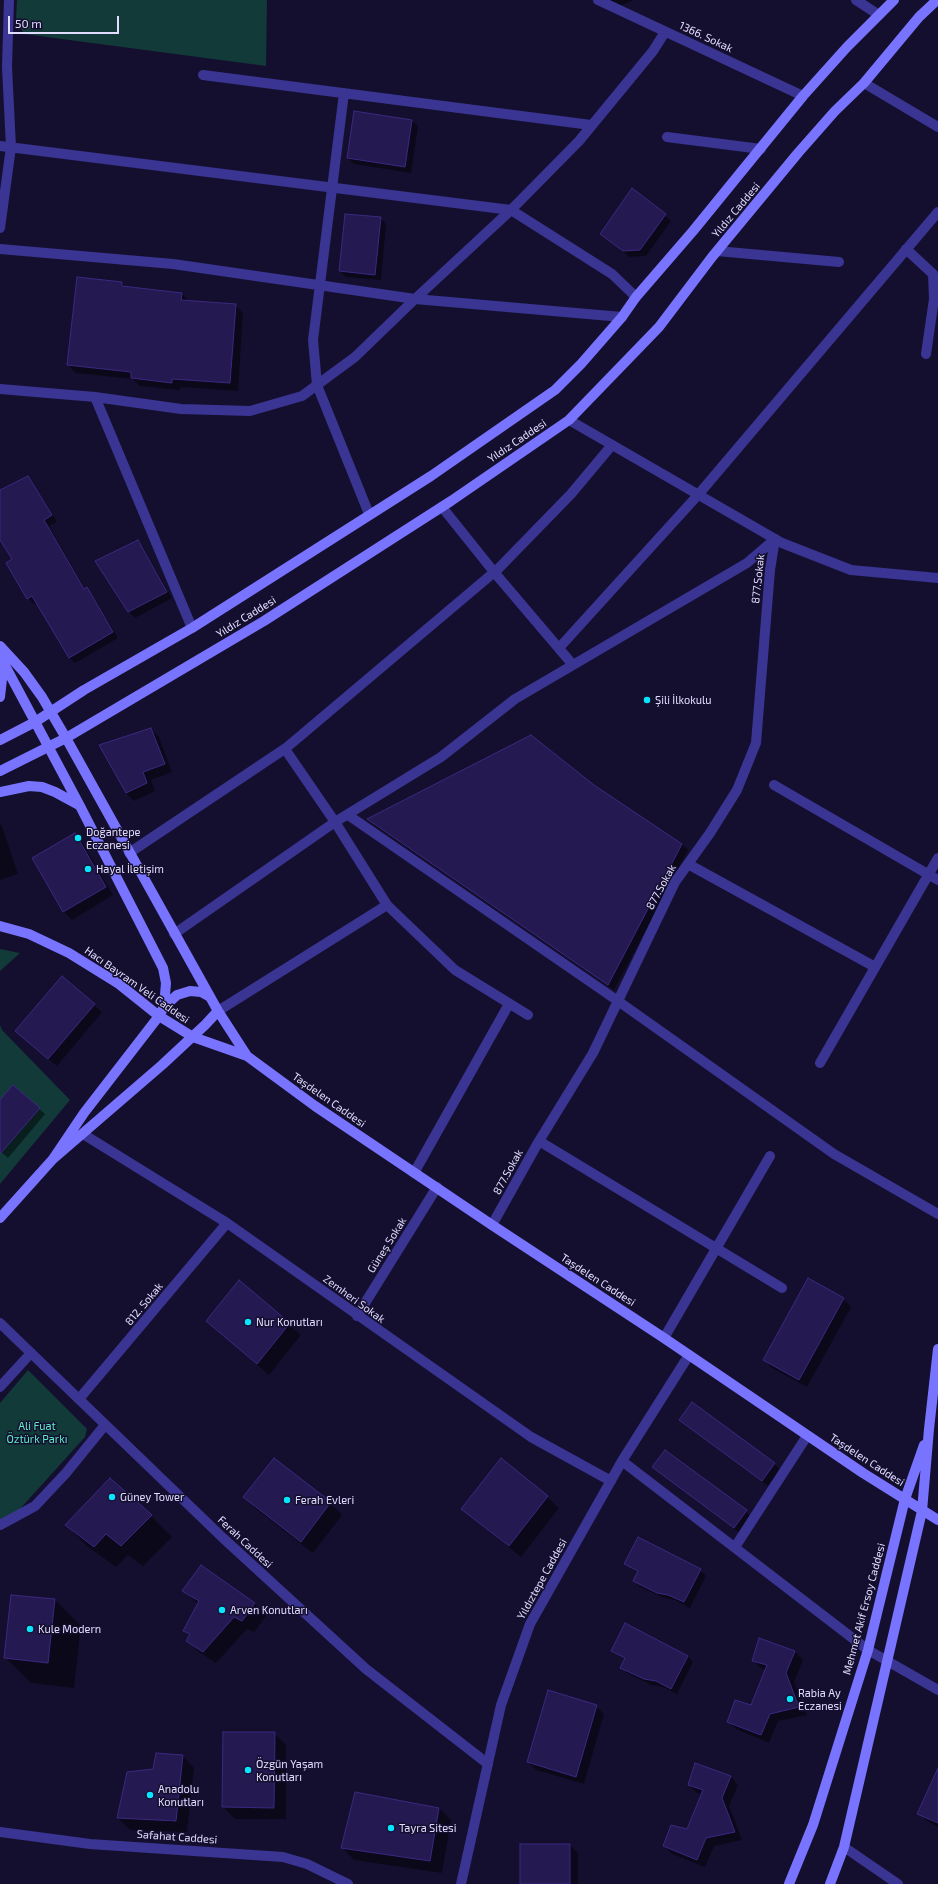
<!DOCTYPE html>
<html>
<head>
<meta charset="utf-8">
<style>
	body { margin:0 }
	#map { position:relative; width:938px; height:1884px; overflow:hidden; background:#150f2f; font-family:"Exo 2",sans-serif }
	canvas { display:block }
	.scale { position:absolute; left:8px; top:16px; width:111px; height:18px; box-sizing:border-box; border:2px solid #e1ddff; border-top:0; padding-left:5px; font-size:12px; line-height:14px; white-space:nowrap; color:#e1ddff; -webkit-text-stroke:3px #150f2f; paint-order:stroke }
</style>
</head>
<body>
<div id="map">
<canvas width="938" height="1884"></canvas>
<div class="scale">50 m</div>
</div>
<script>
const context = document.querySelector('canvas').getContext('2d');
context.lineJoin = 'round';
function fill(path, color) { context.fillStyle = color; context.fill(path, 'evenodd'); }
const toPath = rows => new Path2D(rows.map(r => 'M' + r).join(''));
function strokePath(path, color, width, dash) { context.strokeStyle = color; context.lineWidth = width; context.lineCap = dash ? 'butt' : 'round'; context.setLineDash(dash || []); context.stroke(path); }
function label(font, color, halo, rows, align = 'center') {
  context.font = font + ' "Exo 2",sans-serif'; context.lineWidth = 3; context.setLineDash([]); context.textBaseline = 'middle'; context.strokeStyle = halo; context.fillStyle = color; for (const [text, x, y, turn = 0] of rows) {
    context.save(); context.translate(x, y); context.rotate((+turn || 0) * Math.PI / 180); context.textAlign = isNaN(turn) ? turn : align; if (halo) context.strokeText(text, 0, 0); context.fillText(text, 0, 0); context.restore();
  }
}
fill(toPath([
	[17,0,267,0,266,66,24,34,16,19],
	[0,949,20,953,0,971],
	[0,1025,2,1030,70,1100,0,1184],
	[28,1370,87,1429,85,1437,19,1510,0,1520,0,1403]
]), '#113a39');
fill(toPath([
	[598,0,634,0,618,6],
	[412,121,418,126,411,173,354,164,348,158],
	[633,189,671,221,646,256,630,257,601,234],
	[380,218,386,224,381,280,346,277,340,271],
	[78,278,122,283,127,288,182,294,189,301,235,305,243,313,238,391,180,387,180,390,140,386,133,379,76,373,68,365],
	[27,478,33,484,57,522,49,526,85,589,87,589,92,595,118,638,75,663,69,657,37,602,34,604,28,598,13,560,0,538,0,491],
	[137,541,143,547,172,598,135,618,129,612],
	[151,729,159,737,172,772,151,780,155,791,134,801,126,793],
	[369,819,682,844,688,850,614,990,374,825],
	[0,824,2,826,18,874,0,880],
	[74,834,82,842,113,895,72,920,64,912,33,859],
	[94,1005,102,1012,57,1066,25,1039],
	[0,1101,39,1109,45,1114,8,1158,0,1151],
	[239,1282,301,1335,269,1375,207,1321],
	[843,1299,851,1307,807,1387,772,1368,764,1360],
	[680,1420,774,1464,780,1469,768,1486],
	[665,1451,752,1517,740,1533,653,1467],
	[274,1459,330,1503,342,1515,313,1553,256,1509,245,1497],
	[547,1497,559,1508,521,1557,475,1520,463,1508],
	[151,1516,172,1537,143,1566,128,1555,116,1567,87,1546,66,1525],
	[625,1564,700,1570,706,1576,690,1608,675,1600,664,1598,640,1587,634,1581,638,1573],
	[201,1566,255,1604,266,1616,254,1632,247,1629,216,1663,199,1652,188,1641,190,1636,184,1630,198,1604,184,1591],
	[55,1600,81,1626,74,1688,31,1683,5,1657],
	[760,1640,795,1652,803,1660,794,1682,807,1715,778,1721,769,1743,736,1729,728,1721,751,1706,766,1670,761,1668,753,1660],
	[613,1650,688,1656,693,1662,677,1694,663,1687,651,1685,627,1673,621,1667,625,1660],
	[596,1706,604,1714,584,1784,536,1770,528,1762],
	[274,1733,286,1745,286,1819,235,1819,223,1807],
	[183,1756,194,1768,187,1832,130,1830,118,1818,128,1773,154,1770],
	[938,1771,938,1827,927,1821,919,1813],
	[731,1777,738,1785,729,1806,742,1840,714,1846,705,1867,672,1854,664,1846,687,1831,702,1794,697,1793,689,1785],
	[439,1808,451,1820,442,1873,354,1860,343,1848],
	[570,1845,578,1853,578,1884,521,1884]
]), '#0007');
const building = toPath([
	[354,111,412,120,405,167,347,158,354,111],
	[632,188,666,214,640,250,623,251,600,234,632,188],
	[345,214,381,217,375,275,339,271,345,214],
	[77,277,122,282,122,286,182,293,181,300,236,304,230,383,172,379,172,383,131,378,131,372,67,365,77,277],
	[28,476,52,515,44,520,84,589,87,587,113,632,69,658,32,596,27,599,6,563,12,559,0,540,0,490,28,476],
	[138,540,167,592,128,612,95,561,138,540],
	[151,728,165,764,143,772,147,783,126,793,99,745,151,728],
	[531,735,594,785,682,844,608,985,367,819,531,735],
	[75,833,106,887,63,912,32,858,75,833],
	[62,976,95,1004,48,1059,15,1031,62,976],
	[13,1085,40,1108,0,1154,0,1100,13,1085],
	[808,1278,844,1298,799,1380,763,1360,808,1278],
	[239,1280,290,1323,257,1364,206,1321,239,1280],
	[692,1402,775,1463,762,1481,679,1420,692,1402],
	[665,1450,747,1510,734,1528,652,1467,665,1450],
	[274,1458,331,1502,301,1542,243,1497,274,1458],
	[501,1458,548,1496,509,1546,461,1509,501,1458],
	[110,1478,152,1515,121,1546,106,1534,94,1547,65,1525,110,1478],
	[638,1537,701,1569,684,1602,668,1595,657,1593,633,1581,638,1571,624,1564,638,1537],
	[201,1565,255,1603,242,1621,234,1617,203,1652,186,1641,190,1634,183,1631,199,1601,182,1591,201,1565],
	[11,1595,55,1599,48,1663,4,1658,11,1595],
	[625,1623,688,1656,671,1689,656,1681,644,1679,620,1668,625,1658,611,1651,625,1623],
	[759,1638,795,1651,786,1673,799,1707,770,1714,761,1735,727,1722,735,1700,751,1705,767,1665,752,1661,759,1638],
	[548,1690,597,1705,576,1777,527,1762,548,1690],
	[223,1732,275,1732,274,1808,222,1807,223,1732],
	[156,1753,183,1755,176,1821,117,1818,127,1772,153,1769,156,1753],
	[695,1763,731,1776,722,1798,735,1832,706,1838,697,1860,663,1846,671,1825,687,1829,703,1790,688,1785,695,1763],
	[938,1768,938,1823,917,1814,938,1768],
	[355,1792,439,1808,430,1861,341,1848,355,1792],
	[520,1844,570,1844,570,1884,520,1884,520,1844]
]);
fill(building, '#251952');
strokePath(building, '#3b2981', 1);
strokePath(toPath([
	[598,0,803,96],
	[856,0,879,15],
	[203,75,591,125],
	[344,93,313,340,317,385,369,514],
	[667,137,761,149],
	[0,146,511,210,612,274,636,297],
	[0,228,11,147,7,67,9,0],
	[0,249,173,264,415,299,622,317],
	[906,249,933,274,934,299,926,354],
	[717,251,839,262],
	[0,389,95,397,181,409,250,411,302,396,355,357,415,299,511,210,579,141,653,51,665,32],
	[95,397,192,628],
	[442,507,494,572,573,665],
	[559,648,698,495,938,212],
	[285,749,335,822,387,905,455,970,528,1015],
	[774,785,938,880],
	[348,815,618,1001,834,1154,938,1214],
	[129,853,286,748,498,569,571,494,612,445],
	[688,864,875,967],
	[174,934,335,822,441,757,515,699,747,563,775,539],
	[218,1011,387,905],
	[820,1063,938,858],
	[83,1134,227,1223,531,1437,611,1481],
	[539,1141,782,1288],
	[414,1173,509,1004],
	[492,1225,539,1141,593,1053,675,882,710,833,737,790,756,743,770,570,775,539],
	[357,1316,437,1187],
	[664,1338,770,1156],
	[0,1387,31,1353],
	[79,1399,227,1223],
	[622,1461,868,1650,938,1690],
	[0,1525,35,1506,66,1473,105,1425],
	[735,1547,807,1436],
	[0,1832,90,1844,283,1857,307,1864,348,1884],
	[844,1847,898,1884],
	[461,1884,501,1705,530,1624,622,1461,689,1355]
]), '#3a3593', 10);
strokePath(toPath([
	[864,83,938,127],
	[569,420,782,543,851,570,938,578],
	[0,1323,223,1538,366,1669,488,1764]
]), '#3a3593', 10);
strokePath(toPath([
	[0,646,24,672,42,697,66,738,218,1011,247,1056,193,1037,159,1016,119,984,69,953,29,934,0,926],
	[0,656,80,806,163,968,166,983,164,1007,159,1016,84,1113,53,1159],
	[0,670,2,679,0,697],
	[0,740,35,722,84,690,192,628,431,476,555,390,581,364,622,317,636,297,693,231,803,96,847,47,894,0],
	[0,771,66,738,264,621,451,501,569,420,659,327,712,257,798,153,835,111,864,83,919,17,937,0],
	[0,792,29,786,42,787,55,792,79,805],
	[164,1007,177,995,190,991,201,992,210,997],
	[247,1056,315,1106,492,1225,664,1338,863,1473,938,1520],
	[0,1218,53,1159,162,1065,205,1025,218,1011],
	[789,1884,813,1825,868,1650,905,1499,924,1445],
	[830,1884,844,1847,922,1511,929,1429,938,1349]
]), '#7974ff', 10);
for (const [x, y, r, color] of [
	[647,700,4,"#09e5ff"],
	[78,838,4,"#09e5ff"],
	[88,869,4,"#09e5ff"],
	[248,1322,4,"#09e5ff"],
	[112,1497,4,"#09e5ff"],
	[287,1500,4,"#09e5ff"],
	[222,1610,4,"#09e5ff"],
	[30,1629,4,"#09e5ff"],
	[790,1699,4,"#09e5ff"],
	[248,1770,4,"#09e5ff"],
	[150,1795,4,"#09e5ff"],
	[391,1828,4,"#09e5ff"]
]) { const dot = new Path2D(); dot.arc(x, y, r, 0, 2 * Math.PI); context.fillStyle = color; context.fill(dot); strokePath(dot, '#150f2f', 1.5); }
label('11px', '#e1ddff', '#150f2f', [
	["1366. Sokak",706,37,25],
	["Yıldız Caddesi",736,210,-50],
	["Yıldız Caddesi",517,441,-34],
	["877.Sokak",758,579,-84],
	["Yıldız Caddesi",246,617,-32],
	["877.Sokak",661,887,-61],
	["Hacı Bayram Veli Caddesi",137,985,35],
	["Taşdelen Caddesi",329,1100,35],
	["877.Sokak",508,1172,-61],
	["Güneş Sokak",387,1245,-58],
	["Taşdelen Caddesi",598,1280,33],
	["Zemheri Sokak",354,1299,36],
	["812. Sokak",144,1304,-50],
	["Taşdelen Caddesi",867,1460,33],
	["Ferah Caddesi",245,1542,43],
	["Yıldıztepe Caddesi",542,1579,-61],
	["Mehmet Akif Ersoy Caddesi",864,1609,-75],
	["Safahat Caddesi",177,1837,4]
]);
label('11px', '#e1ddff', '#150f2f', [
	["Şili İlkokulu",655,700],
	["Doğantepe",86,832],
	["Eczanesi",86,845],
	["Hayal İletişim",96,869],
	["Nur Konutları",256,1322],
	["Güney Tower",120,1497],
	["Ferah Evleri",295,1500],
	["Arven Konutları",230,1610],
	["Kule Modern",38,1629],
	["Rabia Ay",798,1693],
	["Eczanesi",798,1706],
	["Özgün Yaşam",256,1764],
	["Konutları",256,1777],
	["Anadolu",158,1789],
	["Konutları",158,1802],
	["Tayra Sitesi",399,1828]
], 'left');
label('11px', '#5bedc9', '#150f2f', [
	["Ali Fuat",37,1426],
	["Öztürk Parkı",37,1439]
]);
</script>
</body>
</html>
